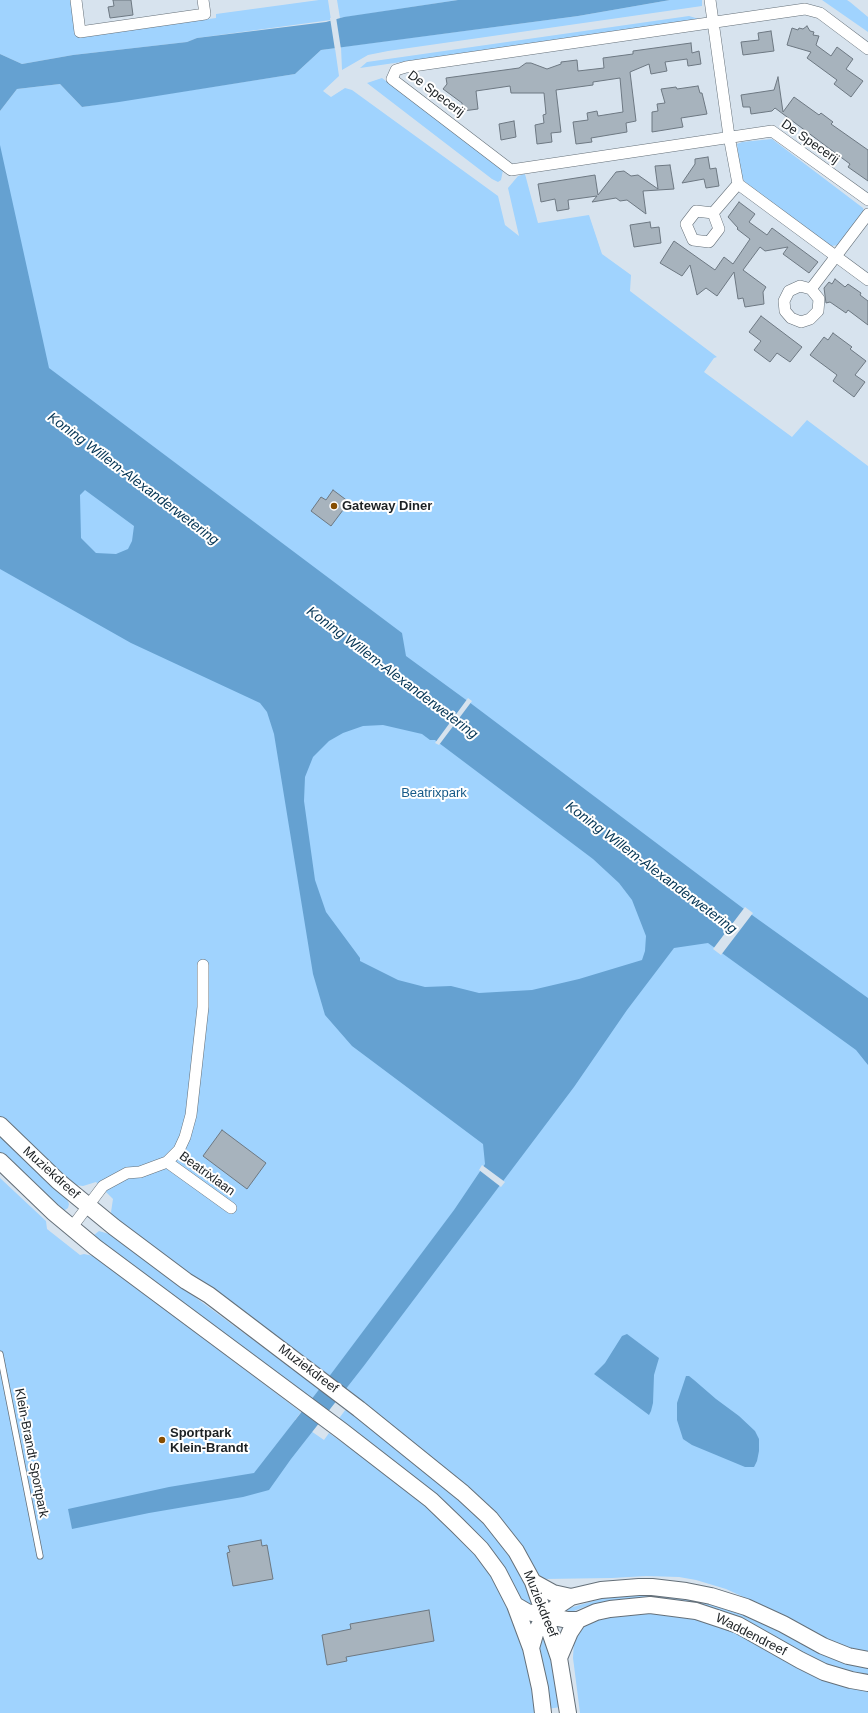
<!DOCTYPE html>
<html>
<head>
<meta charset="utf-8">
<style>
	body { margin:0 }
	canvas { display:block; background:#d7e3ee }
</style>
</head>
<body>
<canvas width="868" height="1713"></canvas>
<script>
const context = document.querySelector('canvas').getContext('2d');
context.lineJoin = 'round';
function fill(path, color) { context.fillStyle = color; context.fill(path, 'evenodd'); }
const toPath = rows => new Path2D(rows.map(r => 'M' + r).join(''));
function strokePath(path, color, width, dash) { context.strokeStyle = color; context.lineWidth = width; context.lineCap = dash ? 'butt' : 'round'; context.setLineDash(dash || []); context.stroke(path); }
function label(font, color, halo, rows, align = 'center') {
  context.font = font + ' Arial,sans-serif'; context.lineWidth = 4; context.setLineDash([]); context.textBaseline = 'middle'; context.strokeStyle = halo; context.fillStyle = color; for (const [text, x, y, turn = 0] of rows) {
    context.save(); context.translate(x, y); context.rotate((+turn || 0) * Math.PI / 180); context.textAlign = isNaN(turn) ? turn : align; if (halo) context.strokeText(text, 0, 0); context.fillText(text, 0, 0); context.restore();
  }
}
fill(toPath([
	[0,0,71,0,78,37,216,18,216,14,319,0,328,0,331,20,197,38,187,42,73,55,22,64,0,54],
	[337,0,458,0,340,18],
	[670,0,702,0,702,6,388,51,368,55,342,70,341,47,578,16],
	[822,0,847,0,850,2,868,17,868,32],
	[689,16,699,19,360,68,367,62],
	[335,48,339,76,323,91,331,97,345,88,352,90,498,196,505,225,519,236,508,188,518,176,525,174,538,223,589,215,602,254,631,275,630,291,717,357,714,358,704,372,792,437,807,420,868,466,868,1654,849,1650,804,1629,763,1606,726,1589,696,1580,679,1577,646,1576,612,1578,544,1579,533,1570,518,1546,114,1220,111,1212,113,1199,96,1182,83,1186,75,1185,68,1182,0,1119,0,111,17,89,60,84,82,107,295,74,321,50],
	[382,78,501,168,503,170,501,180,498,182,492,179,367,83],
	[772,139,863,208,864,211,839,245,831,246,745,182,741,176,737,144,742,142],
	[0,1133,66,1197,69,1204,68,1208,65,1210,58,1209,0,1153],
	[0,1178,46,1221,47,1229,80,1255,84,1254,93,1256,122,1277,301,1412,295,1420,324,1440,329,1433,435,1509,466,1539,493,1578,514,1618,523,1648,536,1713,0,1713],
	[99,1231,109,1234,320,1389,310,1401,95,1241,94,1235],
	[346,1409,461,1496,507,1545,537,1609,522,1601,488,1546,470,1526,337,1421],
	[644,1594,702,1601,738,1612,840,1661,868,1668,868,1678,822,1664,751,1627,613,1601,584,1607,569,1613,566,1609,604,1598],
	[674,1612,725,1626,868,1690,868,1713,580,1713,573,1658,574,1641,579,1632,587,1624,612,1615],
	[545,1632,548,1632,561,1707,547,1709,541,1669,540,1647,541,1640]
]), '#a0d3fe');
fill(toPath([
	[458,0,670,0,578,16,321,50,295,74,119,102,82,107,60,84,17,89,0,111,0,54,22,64,73,55,187,42,197,38,326,22,344,17],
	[0,145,49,368,402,633,406,656,469,702,752,915,868,998,868,1065,856,1050,708,943,674,948,627,1010,574,1087,363,1367,291,1459,269,1490,243,1497,149,1513,72,1529,68,1509,169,1487,254,1473,328,1378,454,1210,485,1164,483,1144,352,1046,325,1015,313,974,274,734,267,712,260,703,131,643,0,569],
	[85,490,134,526,132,541,128,549,116,554,96,553,81,538,80,495],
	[383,725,422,734,430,740,435,740,593,859,619,883,632,900,646,936,645,951,642,960,579,979,532,990,479,993,451,986,425,987,398,980,360,961,360,958,326,912,315,880,304,801,305,777,313,757,329,741,343,733,363,726],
	[627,1334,659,1358,654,1375,653,1403,651,1411,649,1415,594,1374,605,1363,622,1336],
	[686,1376,689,1376,694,1380,716,1399,739,1416,755,1431,759,1439,759,1451,757,1461,754,1467,745,1467,692,1445,683,1439,677,1420,677,1403]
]), '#65a1d1');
fill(toPath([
	[336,17,341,49,335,50,330,18],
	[468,698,472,701,439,745,435,743],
	[745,907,753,913,721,955,713,949],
	[482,1165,505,1182,501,1187,479,1170]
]), '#d7e3ee');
const building = toPath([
	[113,0,131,0,133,15,110,18,108,7,114,6,113,0],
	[807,26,810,31,814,32,813,35,819,36,816,45,831,56,837,47,853,59,846,69,863,81,851,97,834,84,837,80,807,58,811,52,787,45,792,28,798,30,799,28,803,29,807,26],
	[771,31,774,51,743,55,741,42,759,40,758,33,771,31],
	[691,43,692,53,699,51,701,64,688,66,687,59,665,62,667,71,651,74,649,64,630,72,636,121,626,123,627,132,591,138,592,142,576,144,573,122,588,120,587,113,597,111,598,116,623,112,620,78,593,82,593,85,556,90,561,132,551,133,552,142,537,144,535,125,544,123,543,115,546,114,544,93,511,93,510,86,476,91,478,109,463,111,462,103,443,89,447,84,446,78,519,68,526,63,531,63,547,69,561,64,561,62,577,60,578,71,604,68,603,58,633,54,633,51,691,43],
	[778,77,783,112,794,97,819,115,821,113,833,122,831,124,868,150,868,181,848,167,850,164,775,108,772,111,751,114,750,107,743,107,741,95,774,90,778,77],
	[698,86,700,93,702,93,707,114,681,118,683,127,652,132,652,112,658,111,657,104,665,103,661,89,676,87,677,89,698,86],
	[514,121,516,137,501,140,499,124,514,121],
	[708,157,710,169,716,168,719,186,706,188,704,179,682,183,695,164,695,159,708,157],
	[670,165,674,189,643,191,646,214,627,200,620,201,616,198,592,202,597,196,568,200,569,209,557,211,555,199,541,202,538,184,595,175,598,195,616,172,624,171,631,176,638,175,658,189,655,166,670,165],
	[739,202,755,214,749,222,767,235,772,228,818,262,809,273,783,254,788,247,765,251,760,247,743,270,766,287,763,292,764,304,745,307,743,298,738,299,734,272,717,296,706,288,697,295,690,265,682,276,660,263,674,241,715,270,724,257,733,264,750,239,737,229,738,228,728,217,739,202],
	[650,222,651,228,659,227,661,243,634,247,630,225,650,222],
	[835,279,845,287,848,284,861,293,860,295,868,301,868,325,848,310,846,313,830,302,826,303,824,288,829,282,832,284,835,279],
	[761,316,802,347,790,362,777,353,770,362,754,350,761,341,749,332,761,316],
	[833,333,852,347,850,349,866,361,855,375,865,382,854,397,833,381,837,375,810,355,824,337,828,340,833,333],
	[333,490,349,502,331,526,311,511,321,497,326,500,333,490],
	[222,1130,266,1163,247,1189,203,1156,222,1130],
	[261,1540,262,1546,267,1545,273,1579,233,1586,227,1553,230,1552,228,1546,261,1540],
	[429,1610,434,1641,346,1657,347,1661,327,1665,322,1635,351,1629,350,1624,429,1610]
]);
fill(building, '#a7b3bd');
strokePath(building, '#6d7882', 1);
const service = toPath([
	[0,1354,40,1556]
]);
const minor = toPath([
	[76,0,80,32,205,14,203,0],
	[710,0,729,136,738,184,868,280],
	[868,49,820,13,805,9,406,67,396,70,392,79,511,170,772,131,868,200],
	[713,213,696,211,686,224,693,240,709,242,719,229,713,213,738,184],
	[811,289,800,286,789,291,784,301,785,311,791,318,801,322,810,319,818,311,819,299,811,289,868,214],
	[167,1162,179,1150,185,1137,191,1115,203,1007,203,965],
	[72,1227,103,1186,127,1173,140,1172,167,1162,231,1208]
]);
const secondary = toPath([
	[0,1125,58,1181,114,1227,186,1281,209,1295,359,1409,463,1493,490,1518,516,1551,533,1582,559,1658,568,1713],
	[0,1161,53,1212,95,1247,342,1431,431,1500,457,1525,481,1549,498,1572,515,1605,531,1648,540,1688,543,1713],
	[533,1582,553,1593,571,1597],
	[515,1605,527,1612,568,1620,578,1620,596,1612,610,1609,650,1605,696,1611,738,1625,800,1660,824,1672,851,1680,868,1683],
	[531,1648,535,1634,542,1620,556,1607,571,1597,601,1590,639,1587,652,1587,686,1591,711,1596,746,1607,783,1624,823,1646,848,1656,868,1660],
	[559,1658,570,1632,578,1620]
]);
strokePath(service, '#657079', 7);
strokePath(minor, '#657079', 12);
strokePath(secondary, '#657079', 18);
strokePath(service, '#fff', 5.5);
strokePath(minor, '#fff', 11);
strokePath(secondary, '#fff', 16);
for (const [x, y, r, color] of [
	[334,506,4,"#864d00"],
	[162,1440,4,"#864d00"]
]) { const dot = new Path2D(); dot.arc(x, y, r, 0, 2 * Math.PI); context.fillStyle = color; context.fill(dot); strokePath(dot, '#fff', 1.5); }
label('13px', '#1c2124', '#fff', [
	["De Specerij",436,94,37],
	["De Specerij",810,142,35],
	["Muziekdreef",51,1173,42],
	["Beatrixlaan",207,1174,36],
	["Muziekdreef",308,1369,37],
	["Klein-Brandt Sportpark",31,1453,79],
	["Muziekdreef",540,1604,68],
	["Waddendreef",751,1635,27]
]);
label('bold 13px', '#1c2124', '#fff', [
	["Gateway Diner",342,506],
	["Sportpark",170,1433],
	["Klein-Brandt",170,1448]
], 'left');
label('13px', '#175b89', '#fff', [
	["Beatrixpark",434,793]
]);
label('italic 14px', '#033454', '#fff', [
	["Koning Willem-Alexanderwetering",133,479,37],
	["Koning Willem-Alexanderwetering",392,673,37],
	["Koning Willem-Alexanderwetering",651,868,37]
]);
</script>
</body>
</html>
